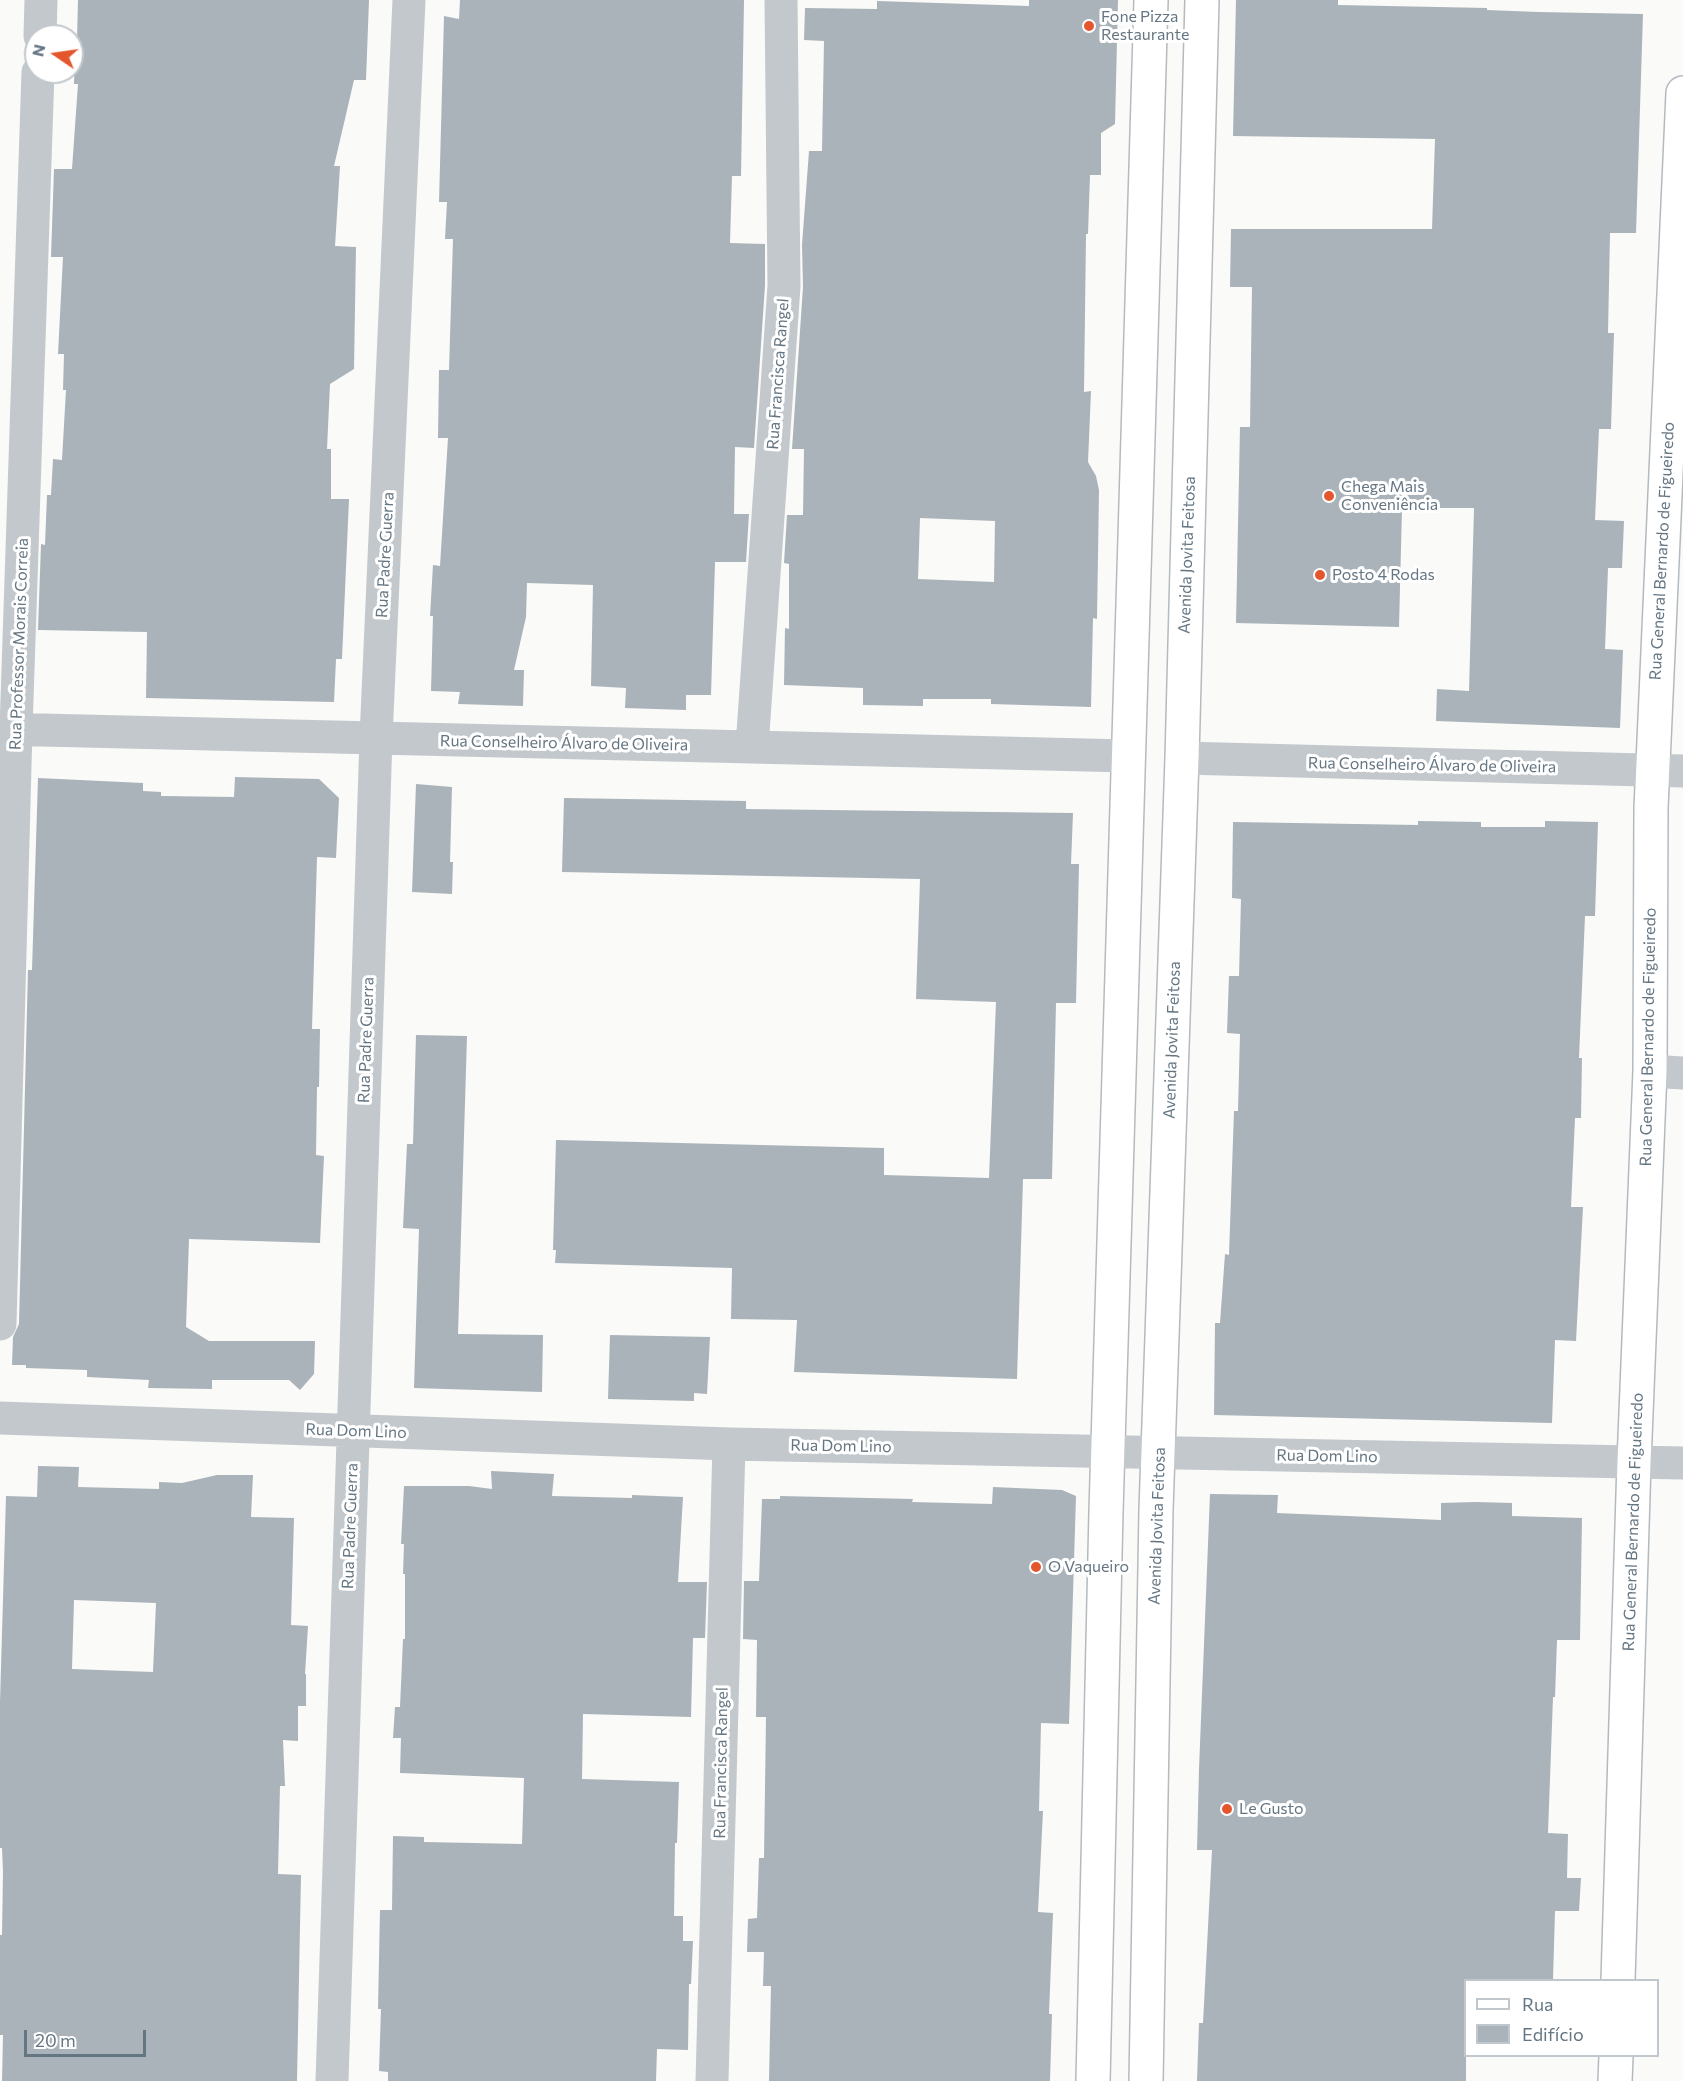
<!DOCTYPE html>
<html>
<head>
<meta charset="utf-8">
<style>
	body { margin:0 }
	#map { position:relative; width:1683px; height:2081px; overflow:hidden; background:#fafaf8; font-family:Commissioner,sans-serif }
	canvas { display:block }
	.legend { position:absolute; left:1464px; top:1979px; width:195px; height:78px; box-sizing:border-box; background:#fff; border:2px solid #c1c8cd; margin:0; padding:8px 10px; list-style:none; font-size:18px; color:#657683 }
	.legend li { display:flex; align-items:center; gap:12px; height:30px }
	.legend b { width:30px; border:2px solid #c1c8cd }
	.north { position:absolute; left:24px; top:24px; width:60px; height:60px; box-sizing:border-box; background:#fff; border:2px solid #c1c8cd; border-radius:50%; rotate:283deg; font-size:16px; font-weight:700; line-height:24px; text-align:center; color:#657683 }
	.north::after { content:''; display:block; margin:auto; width:21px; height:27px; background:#e4572e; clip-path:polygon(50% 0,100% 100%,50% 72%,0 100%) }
	.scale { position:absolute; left:24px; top:2030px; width:122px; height:27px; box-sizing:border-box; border:3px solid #657683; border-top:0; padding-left:8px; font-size:18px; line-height:21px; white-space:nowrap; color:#657683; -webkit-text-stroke:4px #fff; paint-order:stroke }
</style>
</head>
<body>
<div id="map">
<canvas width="1683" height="2081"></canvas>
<ul class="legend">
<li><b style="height:8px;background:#fff"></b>Rua</li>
<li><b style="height:16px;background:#aab3b9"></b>Edifício</li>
</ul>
<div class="north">N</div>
<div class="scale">20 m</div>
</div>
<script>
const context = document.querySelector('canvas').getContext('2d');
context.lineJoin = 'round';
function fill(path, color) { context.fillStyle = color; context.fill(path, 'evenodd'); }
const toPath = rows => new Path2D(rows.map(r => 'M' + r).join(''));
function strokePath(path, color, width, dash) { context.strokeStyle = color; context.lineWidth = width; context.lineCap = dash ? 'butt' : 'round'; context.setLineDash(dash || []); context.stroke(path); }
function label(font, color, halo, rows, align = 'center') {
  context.font = font + ' Commissioner,sans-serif'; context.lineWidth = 6; context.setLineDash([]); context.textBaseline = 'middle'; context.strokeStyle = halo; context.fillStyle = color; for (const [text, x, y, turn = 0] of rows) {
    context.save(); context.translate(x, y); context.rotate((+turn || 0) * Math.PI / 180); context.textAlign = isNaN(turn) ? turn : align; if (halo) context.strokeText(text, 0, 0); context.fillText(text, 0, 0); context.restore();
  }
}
fill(toPath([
	[78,0,369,0,366,80,354,80,334,166,340,166,335,246,356,247,354,369,330,384,327,449,331,449,331,499,349,499,342,659,336,659,334,702,146,698,147,632,38,630,41,544,45,545,47,495,51,495,53,459,62,460,66,390,63,390,64,354,58,354,63,257,51,257,54,169,72,169,78,84,74,84,75,39,77,39],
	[460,0,744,0,741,176,732,176,730,243,765,244,765,285,754,448,735,447,734,514,749,514,746,562,715,562,711,695,686,695,686,710,625,708,626,688,591,686,593,585,527,583,526,617,514,670,524,670,523,706,458,704,460,692,431,691,433,616,430,616,433,565,440,566,448,438,438,438,439,370,449,370,453,239,445,239,447,202,439,202,444,16,459,19],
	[1029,0,1118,0,1115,124,1101,133,1101,175,1090,175,1088,234,1086,234,1084,392,1091,391,1088,462,1096,476,1099,490,1097,619,1093,618,1091,707,991,704,991,699,923,699,923,706,863,705,863,688,784,685,785,628,789,629,789,564,784,563,787,515,803,515,804,449,792,449,803,287,802,245,809,151,822,151,824,41,804,40,805,8,877,9,877,1,1029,6],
	[920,518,995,521,994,582,918,579],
	[1236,0,1338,0,1338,5,1487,8,1487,10,1538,12,1643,14,1636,233,1610,233,1608,333,1614,333,1611,429,1599,429,1595,520,1624,521,1622,568,1608,568,1605,649,1623,650,1620,728,1436,721,1437,689,1469,691,1474,508,1402,508,1399,627,1236,623,1240,427,1250,427,1252,287,1230,287,1231,229,1432,229,1435,139,1233,136],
	[235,777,319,779,339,798,336,858,317,857,312,1029,320,1029,319,1087,317,1087,316,1155,324,1156,320,1243,189,1239,186,1327,209,1341,315,1341,314,1374,300,1390,289,1380,212,1380,212,1389,148,1388,149,1380,87,1377,87,1370,26,1368,26,1365,12,1365,13,1337,19,1324,28,970,32,970,38,778,143,783,143,791,161,792,161,796,234,797],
	[416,784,452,787,450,862,453,862,452,894,412,892],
	[564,798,746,801,746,809,1073,813,1071,864,1079,864,1076,1003,1056,1003,1052,1179,1023,1179,1017,1379,794,1372,797,1320,731,1319,732,1268,555,1263,556,1250,553,1250,556,1140,884,1148,884,1175,989,1178,996,1002,916,999,920,879,562,872],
	[1418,821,1481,822,1481,827,1545,827,1545,821,1598,822,1595,916,1585,916,1579,1058,1582,1058,1581,1118,1575,1118,1571,1207,1583,1207,1576,1341,1555,1340,1552,1423,1214,1415,1215,1323,1220,1323,1225,1254,1229,1255,1234,1111,1238,1111,1240,1034,1227,1033,1229,976,1239,976,1241,899,1232,898,1233,822,1418,825],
	[416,1035,467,1036,458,1334,543,1335,542,1392,414,1388,419,1229,403,1228,407,1144,413,1144],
	[610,1335,710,1337,707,1394,694,1393,694,1401,608,1399],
	[38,1466,79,1467,78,1487,159,1489,159,1482,182,1483,217,1475,253,1475,251,1517,294,1518,291,1625,308,1626,305,1674,306,1674,306,1706,298,1706,298,1741,283,1740,285,1786,280,1786,278,1874,301,1875,297,2081,2,2081,3,2035,0,2035,0,1935,2,1935,3,1872,2,1848,0,1848,0,1702,6,1496,37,1497],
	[74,1600,156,1603,153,1672,72,1669],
	[491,1471,554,1474,552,1496,632,1498,632,1495,683,1497,678,1582,707,1582,705,1638,693,1638,691,1717,583,1714,582,1779,679,1782,677,1843,675,1843,674,1916,683,1916,683,1941,693,1941,691,1984,689,1984,688,2050,657,2049,656,2081,388,2081,388,2072,379,2071,381,2009,378,2009,380,1910,392,1910,393,1836,424,1837,424,1842,522,1844,524,1778,400,1773,401,1738,393,1738,395,1707,400,1707,403,1639,405,1639,405,1574,403,1574,404,1544,401,1544,404,1486,469,1486,492,1489],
	[993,1487,1062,1490,1076,1496,1069,1724,1041,1723,1039,1811,1043,1811,1038,1912,1053,1913,1049,2014,1052,2014,1050,2081,769,2081,771,1986,763,1986,764,1952,747,1952,748,1919,757,1918,759,1858,764,1858,766,1717,756,1717,757,1640,743,1639,744,1581,759,1581,762,1499,780,1499,780,1496,913,1499,912,1502,992,1504],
	[1210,1494,1278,1495,1277,1513,1441,1520,1441,1503,1475,1502,1512,1503,1512,1516,1582,1518,1580,1640,1557,1640,1555,1697,1553,1697,1548,1833,1568,1834,1567,1878,1581,1878,1579,1911,1555,1911,1553,1980,1466,1980,1466,2081,1197,2081,1199,2023,1203,2023,1212,1850,1197,1850,1199,1769]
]), '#aab3b9');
const secondary = toPath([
	[1618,1980,1634,1462,1650,1071,1651,808,1683,93],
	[1615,2081,1616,2056]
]);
const primary = toPath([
	[1093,2081,1106,1511,1151,0],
	[1146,2081,1156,1510,1182,758,1202,0]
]);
strokePath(secondary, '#b3babf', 36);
strokePath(primary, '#b5babe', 36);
strokePath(toPath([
	[40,36,41,0],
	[0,729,1128,756],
	[752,747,784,286,781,0],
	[1182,758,1683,771],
	[1650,1071,1683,1073],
	[0,1324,16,729,38,72],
	[0,1418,729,1444,1683,1463],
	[332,2081,376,738,409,0],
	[712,2081,729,1444]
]), '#c3c8cc', 33);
strokePath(secondary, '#fff', 33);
strokePath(primary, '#fff', 33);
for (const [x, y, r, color] of [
	[1089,26,6,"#e4572e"],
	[1329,496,6,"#e4572e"],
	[1320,575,6,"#e4572e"],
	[1036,1567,6,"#e4572e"],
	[1227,1809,6,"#e4572e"]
]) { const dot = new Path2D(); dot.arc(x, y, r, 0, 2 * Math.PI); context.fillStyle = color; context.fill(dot); strokePath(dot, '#fff', 2); }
label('16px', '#657683', '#fff', [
	["Fone Pizza",1101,17],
	["Restaurante",1101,35],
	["Chega Mais",1341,487],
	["Conveniência",1341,505],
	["Posto 4 Rodas",1332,575],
	["O Vaqueiro",1048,1567],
	["Le Gusto",1239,1809]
], 'left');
label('16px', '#657683', '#fff', [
	["Rua Francisca Rangel",778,374,-86],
	["Rua General Bernardo de Figueiredo",1662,551,-87],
	["Rua Padre Guerra",385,555,-87],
	["Avenida Jovita Feitosa",1187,555,-88],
	["Rua Professor Morais Correia",19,644,-88],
	["Rua Conselheiro Álvaro de Oliveira",564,743,1],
	["Rua Conselheiro Álvaro de Oliveira",1432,765,1],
	["Rua General Bernardo de Figueiredo",1648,1037,-89],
	["Rua Padre Guerra",366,1040,-88],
	["Avenida Jovita Feitosa",1172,1040,-88],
	["Rua Dom Lino",356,1431,2],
	["Rua Dom Lino",841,1446,1],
	["Rua Dom Lino",1327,1456,1],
	["Rua General Bernardo de Figueiredo",1633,1522,-88],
	["Rua Padre Guerra",350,1526,-88],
	["Avenida Jovita Feitosa",1157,1526,-88],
	["Rua Francisca Rangel",721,1763,-89]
]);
</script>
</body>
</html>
